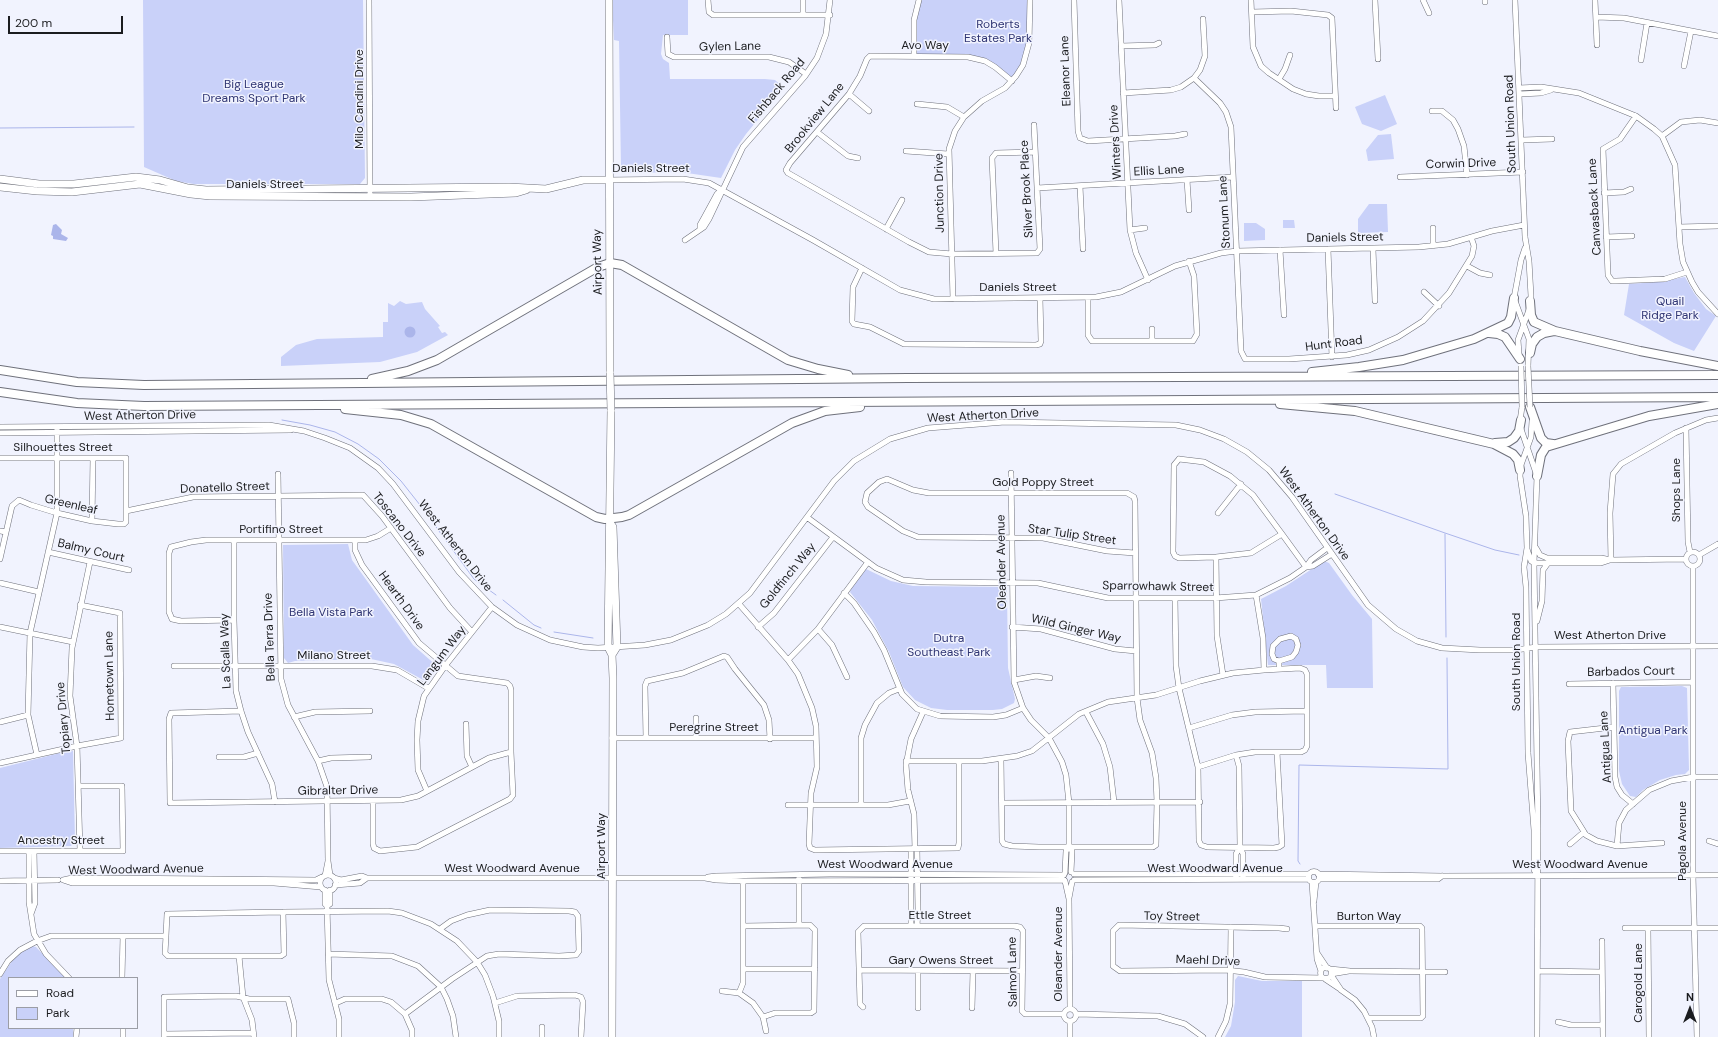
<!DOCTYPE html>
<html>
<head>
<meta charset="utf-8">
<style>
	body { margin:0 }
	#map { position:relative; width:1718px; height:1037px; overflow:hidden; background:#f1f3fe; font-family:"DM Sans",sans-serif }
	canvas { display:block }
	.legend { position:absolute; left:8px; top:977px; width:130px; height:52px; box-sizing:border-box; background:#f1f3fe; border:1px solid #9b9da5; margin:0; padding:5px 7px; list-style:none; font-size:12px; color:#1b1c1f }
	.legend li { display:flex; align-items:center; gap:8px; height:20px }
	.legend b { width:20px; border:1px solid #9b9da5 }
	.north { position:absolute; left:1670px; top:989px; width:40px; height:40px; -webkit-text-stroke:3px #f1f3fe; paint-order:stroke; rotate:0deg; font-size:11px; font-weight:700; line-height:16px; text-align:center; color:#1b1c1f }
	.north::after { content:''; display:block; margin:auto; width:14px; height:18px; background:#1b1c1f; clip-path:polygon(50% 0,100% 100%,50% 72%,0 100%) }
	.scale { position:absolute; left:8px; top:16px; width:115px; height:18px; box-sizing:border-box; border:2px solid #1b1c1f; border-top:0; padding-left:5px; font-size:12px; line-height:14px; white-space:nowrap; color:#1b1c1f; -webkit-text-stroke:3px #f1f3fe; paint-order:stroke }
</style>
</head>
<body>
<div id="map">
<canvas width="1718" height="1037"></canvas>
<ul class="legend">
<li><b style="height:5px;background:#fff"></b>Road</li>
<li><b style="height:11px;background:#c9d1f9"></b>Park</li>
</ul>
<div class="north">N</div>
<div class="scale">200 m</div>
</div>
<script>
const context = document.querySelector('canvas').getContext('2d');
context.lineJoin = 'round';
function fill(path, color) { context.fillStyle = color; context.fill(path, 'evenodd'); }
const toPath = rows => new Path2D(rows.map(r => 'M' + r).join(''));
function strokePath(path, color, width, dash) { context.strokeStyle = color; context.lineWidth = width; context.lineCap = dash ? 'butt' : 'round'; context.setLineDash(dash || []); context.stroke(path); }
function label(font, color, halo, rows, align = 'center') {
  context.font = font + ' "DM Sans",sans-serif'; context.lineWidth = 3; context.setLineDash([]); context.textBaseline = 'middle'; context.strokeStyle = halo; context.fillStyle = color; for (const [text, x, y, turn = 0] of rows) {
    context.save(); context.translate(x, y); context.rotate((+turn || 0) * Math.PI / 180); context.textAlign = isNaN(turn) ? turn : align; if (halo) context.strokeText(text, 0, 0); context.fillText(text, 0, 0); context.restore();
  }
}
fill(toPath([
	[143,0,363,0,365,178,360,184,194,184,176,181,144,167],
	[612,0,688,0,688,35,663,35,661,54,663,59,669,63,670,79,765,79,775,80,784,88,746,134,735,150,721,178,680,172,628,173,621,169,619,41,614,40],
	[919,0,1030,0,1028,54,1012,81,977,58,914,56,914,20],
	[1385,95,1397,124,1381,131,1362,124,1355,107],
	[1391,134,1394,159,1368,161,1366,150,1378,135],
	[1369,204,1387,204,1388,232,1358,233,1358,219],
	[1283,220,1294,220,1295,228,1283,228],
	[1244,223,1256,223,1265,229,1265,240,1244,241],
	[1685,277,1694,293,1706,309,1716,316,1694,351,1674,343,1624,315,1629,284,1657,282],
	[400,301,406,304,422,302,425,309,440,326,438,327,442,333,445,332,448,335,417,352,380,362,281,366,281,357,296,345,317,339,383,337,383,322,388,322,388,303,394,306],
	[348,544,352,560,413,645,438,667,427,682,394,664,371,659,295,661,288,663,284,658,283,545],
	[1324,561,1329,563,1352,595,1372,619,1373,688,1327,688,1326,665,1268,665,1261,599,1286,586],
	[866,569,891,581,913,586,1005,587,1007,591,1008,668,1015,699,1014,703,1002,709,993,710,947,710,931,708,915,700,903,687,889,652,872,620,850,592,851,589],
	[1682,686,1687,688,1689,770,1685,774,1676,775,1660,780,1643,790,1636,797,1630,796,1622,784,1619,771,1619,691,1621,687],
	[68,751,73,751,75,841,71,846,0,848,0,768],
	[32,946,36,947,66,978,9,978,9,1028,73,1028,73,1037,0,1037,0,979,12,961,24,950],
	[1238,976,1262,981,1302,981,1302,1037,1225,1037,1231,1026,1235,1002,1235,980]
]), '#c9d1f9');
fill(toPath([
	[56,224,62,230,61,234,68,238,66,241,53,239,53,236,51,235,53,225],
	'404.5 332a5.5 5.5 0 1 1 11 0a5.5 5.5 0 1 1-11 0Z'
]), '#abb5ea');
strokePath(toPath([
	[0,128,134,127],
	[282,420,310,425,335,432,358,444,379,459,401,481,420,505,474,579,496,595],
	[1335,494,1445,533,1495,550,1519,555],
	[1445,534,1446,637],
	[503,600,534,625,541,628],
	[554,632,593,638],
	[1300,864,1298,861,1299,765,1448,769,1447,658]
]), '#abb5ea', 1);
const minor = toPath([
	[369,0,370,197],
	[708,0,709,12,713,15,830,15],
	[1074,0,1078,131,1080,138,1088,141,1175,136,1185,134],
	[1119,0,1130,230,1136,253,1148,280],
	[1251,0,1253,47,1261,66,1269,73,1293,89,1306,94,1319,96,1335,96],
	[1375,0,1378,59],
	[1423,0,1429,13],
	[1485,0,1485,2],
	[1515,0,1525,237,1529,261,1531,296,1530,307,1518,340,1519,354],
	[1595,0,1597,45],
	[1252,12,1291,11,1328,15,1332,18,1336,108],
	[803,15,803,0],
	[1596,17,1624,18,1718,36],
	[667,37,668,54,674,57,769,57,789,62,806,74],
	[1121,46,1155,45,1159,43],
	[914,56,914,20,919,0],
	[1641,60,1647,23],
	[1684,66,1691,31],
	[1194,78,1220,103,1226,112,1231,127,1241,351,1245,359,1289,359,1347,355,1369,350,1398,337,1423,321,1449,293,1472,256,1474,246,1471,237],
	[1279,79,1285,69,1290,55],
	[1012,81,995,67,985,61,968,57,870,56,867,59,860,76,849,94,790,163,786,170,788,173,909,242,929,252,952,254,1037,253,1040,249,1034,125],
	[1519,88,1541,87,1579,93,1636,116,1654,129,1662,136,1675,165,1680,244,1683,262,1692,282,1698,292,1718,314],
	[1123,93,1171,90,1181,87,1194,78,1200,70,1205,56,1203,19],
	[849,94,869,111],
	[1520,94,1541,93,1551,90],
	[917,104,947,107,964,117],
	[1432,111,1442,111,1453,120,1458,129,1464,146,1467,175],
	[1636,116,1620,139,1603,149,1608,275,1612,281,1616,281,1665,279,1687,272],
	[817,132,848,156,858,158],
	[1662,136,1681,122,1700,120,1718,123],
	[1522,140,1552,139],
	[906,151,948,154],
	[1400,177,1523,172],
	[608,180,683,179,709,183,813,240,900,290,934,299,1096,297,1121,292,1175,266,1221,253,1237,251,1419,247,1448,244,1492,231,1524,225],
	[1187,180,1189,210],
	[1080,186,1083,249],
	[1037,188,1233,177],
	[1604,193,1624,192,1631,189],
	[1679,227,1718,226],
	[1433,228,1433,246],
	[700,229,700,225,705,216,717,194,722,189],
	[886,229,902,200],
	[1130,230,1145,228],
	[1606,237,1632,236],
	[685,240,704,227,709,219,743,147,805,76,817,58,826,34,830,0],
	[1525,248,1521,260,1514,298,1529,339,1528,366],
	[1328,249,1332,357],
	[1373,249,1375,301],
	[1280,250,1284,315],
	[996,253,992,158,996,153,1035,152],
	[1467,266,1480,273,1490,275],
	[862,268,853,287,852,321,854,324,870,327,904,344,1036,345,1040,344,1041,341,1040,298],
	[1424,292,1439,306],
	[1088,298,1088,335,1092,341,1193,341,1197,334,1194,276,1189,261],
	[953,299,949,149,955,131,964,117,982,101,1005,88,1016,76,1023,65,1029,43,1030,0],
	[1152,329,1152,341],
	[1520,421,1522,407],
	[1532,421,1531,437,1521,465,1520,476,1526,516,1527,548,1524,567,1526,587,1528,753,1534,830,1534,870,1537,875],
	[0,427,269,425,304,431,325,438,350,448,378,468,393,484,459,572,492,607,517,625,550,640,583,647,598,648,645,645,671,640,708,625,726,614,750,593,834,481,854,461,890,439,928,428,1005,422,1176,425,1200,430,1224,439,1247,452,1269,470,1292,497,1368,605,1396,629,1417,641,1442,648,1480,650,1516,650,1536,647,1718,646],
	[1686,428,1688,542,1690,552],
	[1521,429,1537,476,1534,563,1538,830,1537,1037],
	[0,433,291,430],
	[0,458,126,458,126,522,124,524,118,524,92,521,57,513,31,505,19,500,12,506,0,559],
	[1179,459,1204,462,1230,476,1253,495,1282,534,1251,553,1216,557,1179,558,1175,556,1173,552,1174,465,1179,459],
	[1011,473,1014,682,1023,708,1031,720,1049,738,1062,762,1066,775,1069,803,1069,847,1072,851,1071,872],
	[278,474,281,679,288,705,318,761,327,787,328,861],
	[126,511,193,497,363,495,382,516,450,608,472,632],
	[1218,513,1241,484],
	[808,518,876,568,903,580,926,582,1038,583,1108,598,1215,598,1256,595,1290,578,1306,567,1282,534],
	[92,521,93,458],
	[0,531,6,532],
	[234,540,234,620,236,691,241,711,248,732,272,784,275,802],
	[355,540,355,550,362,565,419,643,458,676,507,683,510,686,511,690,511,752,513,795,510,799,417,847,380,851,374,848,373,844,373,801],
	[1327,548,1311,560,1306,567,1313,566,1332,554],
	[1536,548,1540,555,1547,558,1601,558,1611,560,1685,559],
	[1527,549,1531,561,1534,563],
	'1686 559a7 7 0 1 1 14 0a7 7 0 1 1-14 0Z',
	[48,552,129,570],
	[1699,555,1718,544],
	[1216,557,1217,636,1223,675],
	[1611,560,1610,513,1613,474,1621,464,1675,433,1706,420,1718,418],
	[1534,563,1601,563,1610,560],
	[1693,566,1693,875,1697,1037],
	[0,583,39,592],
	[844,593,854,603,874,632,884,650,902,694,917,709,940,716,993,717,1006,715,1023,708],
	[1256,595,1263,638,1264,670],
	[1175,598,1176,666,1179,688,1198,767,1199,841,1201,845,1207,847,1274,848,1279,847,1282,845,1277,752],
	[739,604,788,660,798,674,812,708,816,726,817,767,811,793,809,844,810,848,815,850,958,848,959,843,959,761],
	[234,620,181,621,172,619,169,612,169,553,171,547,191,542,206,540,366,540,378,536,391,528],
	[1537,621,1542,601,1543,570,1548,563],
	[0,627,73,642],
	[758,627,774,613,833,537],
	[1012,627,1041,629,1115,649,1136,651],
	[818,629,832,645,847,677],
	[788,660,818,629,868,562],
	[1279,665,1279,661,1292,657,1296,652,1298,645,1296,639,1291,636,1280,639,1273,646,1272,654,1274,659,1279,661],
	[174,666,372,666,397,670,428,688],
	[1014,680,1036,676,1050,678],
	[1613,683,1615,777,1617,787,1622,795,1633,804],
	[1569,684,1693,682],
	[241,711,171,713,169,719,170,803,401,800,418,796,489,758,511,752],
	[1086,712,1103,744,1110,767,1114,802],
	[294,717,315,712,370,711],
	[696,718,696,738],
	[0,722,28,715],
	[466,724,467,756,472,767],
	[1614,727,1570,732,1568,741,1571,811,1586,835,1597,841,1617,846,1662,843],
	[1189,728,1232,715,1255,712,1306,711],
	[612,738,816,738],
	[646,738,645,686,647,681,683,673,724,656,727,657,735,669,764,705,769,720,770,739],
	[37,755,28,715,30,633,57,513,57,427],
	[1236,755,1239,766,1240,847],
	[219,757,244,757,258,753],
	[1001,759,1002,841,1004,844,1012,846,1039,847,1153,847,1156,845,1157,802,1156,778,1152,753,1140,720,1137,698,1135,501,1134,497,1127,493,929,493,913,490,887,479,879,482,867,493,865,502,868,507,903,531,918,537,1043,538,1107,551,1135,553],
	[318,761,331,758,369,757],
	[906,761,982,761,1017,756,1032,751,1079,714,1108,702,1156,695,1200,681,1233,673,1264,670,1300,668,1305,670,1307,674,1307,746,1305,750,1301,752,1255,752,1236,755,1198,767],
	[0,763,77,746,121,738,120,613,80,605],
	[427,791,418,770,417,740,418,721,424,696,445,666,492,607],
	[1002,803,1200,802],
	[788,805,888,805,910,801],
	[861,805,861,738,865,725,877,703,889,693,899,689],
	[1709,841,1718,844],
	[1570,844,1584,832],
	[1617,846,1619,823,1626,810,1649,790,1671,781,1693,777,1718,777],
	[911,849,911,926],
	[915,849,914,814,908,790,906,765,911,739,923,712],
	[80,850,77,746,70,696,72,648,90,562],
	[0,851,123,851,122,786,79,786],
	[29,851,29,902,34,934,46,954,69,978],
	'1308.5 877a5.5 5.5 0 1 1 11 0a5.5 5.5 0 1 1-11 0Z',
	[1065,873,1066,851,1069,847],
	[1074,874,1309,874],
	[1318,874,1442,876,1718,875],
	'320 883a8 8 0 1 1 16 0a8 8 0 1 1-16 0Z',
	[325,876,328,861,330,875],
	[708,877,716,876,830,874,1064,875],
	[1236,877,1236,854,1240,847,1243,854,1243,876],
	[334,878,341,880,362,876,367,878,360,883,335,885],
	[367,878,705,878,716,880,743,881,1064,880],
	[799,878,799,925],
	[1319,879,1438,879,1442,876],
	[1074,880,1309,879],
	[0,881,58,880],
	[743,881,743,983,739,993,753,1003,763,1017,766,1031],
	[1065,881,1069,899,1070,1008],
	[1312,882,1317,959,1321,971],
	[321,887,274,883,72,883,63,880,72,878,105,878,316,880,322,877],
	[325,890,325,904,327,906,330,904,330,890],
	[1069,898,1072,882],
	[1314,901,1316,882],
	[327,906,329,980,339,1019,339,1037],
	[31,914,35,903,34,851],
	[743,926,810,925,815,930,814,1011,811,1013,775,1013,763,1017],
	[917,926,918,909,917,849],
	[1316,926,1420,926,1422,928,1423,1016,1421,1018,1368,1018],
	[1625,928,1718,928],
	[1648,928,1649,1037],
	[1287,929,1279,928,1119,925,1113,931,1113,966,1120,971,1226,970,1244,972,1265,977,1323,978],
	[166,936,167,914,283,912],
	[1602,941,1603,1037],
	[1317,953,1327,968],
	[328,954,392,956,418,966,441,987,447,999,453,1016,456,1037],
	[239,956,243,997,252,1020,254,1037],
	'1320.5 973a5.5 5.5 0 1 1 11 0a5.5 5.5 0 1 1-11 0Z',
	[743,969,815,969],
	[1330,969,1350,971,1445,972],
	[860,970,1022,971],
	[1538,971,1602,972],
	[0,974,8,961,20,950,37,941,51,936,166,936,165,953,168,956,281,956,284,954,283,912,388,911,402,913,431,924,457,941,477,962,485,975,493,996,499,1021,499,1037],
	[1331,974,1349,971],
	[1331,975,1341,990,1355,1000,1364,1011,1372,1027,1374,1037],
	[122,978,123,936],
	[1325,979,1340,989],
	[722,991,739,993],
	[336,1003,345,999,382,999,391,1002,405,1014,412,1030,412,1037],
	[495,1003,517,996,575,995,581,997,583,1002,581,1037],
	[863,1007,860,1004,858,932,864,926,1014,926,1020,927,1023,931,1022,1011,1025,1014,1063,1014],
	[918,1008,918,971],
	[972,1008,973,971],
	'1064 1015a6 6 0 1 1 12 0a6 6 0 1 1-12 0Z',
	[405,1014,452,979,487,956,499,954,559,956,576,955,579,951,578,916,575,912,569,911,490,910,467,915,451,921,440,929],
	[1076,1014,1158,1016,1185,1024,1203,1037],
	[1070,1021,1070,1037],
	[1558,1022,1571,1025,1602,1025],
	[542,1027,542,1037],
	[123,1028,123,1037],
	[164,1034,253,1033],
	[76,1037,77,1028],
	[164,1037,164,997,236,996,249,999,288,999,294,1023,294,1037],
	[1218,1037,1226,1021,1230,1004,1231,927]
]);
const major = toPath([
	[609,0,610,373],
	[0,179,39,184,74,184,136,177,160,180,188,188,206,190,509,187,546,189,583,180,608,180],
	[0,187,37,191,72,192,140,184,191,194,210,196,411,197,516,193,526,190],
	[611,410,608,647,612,655,613,678,612,1037],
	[611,524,613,527,617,647,612,655]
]);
const highway = toPath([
	[1530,301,1531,315,1534,322,1555,331,1640,351,1718,366],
	[1489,333,1498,334,1505,337,1520,359],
	[1530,353,1532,344,1537,337,1544,333,1554,331],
	[0,370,77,382,144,385,908,378,1718,375],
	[1312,372,1359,367,1403,360,1474,339,1508,323,1511,317,1514,298],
	[372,379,408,371,437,360,598,267,610,263,622,265,788,360,818,369,848,375],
	[0,392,77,403,144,406,1718,397],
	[1280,404,1355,411,1494,444,1513,454,1518,460,1520,470],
	[1530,407,1541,438,1546,443,1553,444],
	[345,409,401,415,431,424,596,517,605,519,622,517,629,515,792,423,825,411,860,407],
	[1495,443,1508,442,1514,438,1519,431,1521,420],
	[1537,476,1541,455,1546,447,1649,416,1718,404]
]);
strokePath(minor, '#6f717b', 6);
strokePath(major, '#6f717b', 8);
strokePath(highway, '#6f717b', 10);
strokePath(minor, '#fff', 5);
strokePath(major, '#fff', 7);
strokePath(highway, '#fff', 8);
const minorBridge = toPath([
	[1521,366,1522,407],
	[1528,366,1530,407]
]);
const majorBridge = toPath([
	[610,373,611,410]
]);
strokePath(minorBridge, '#6f717b', 6, []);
strokePath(majorBridge, '#6f717b', 8, []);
strokePath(minorBridge, '#fff', 5);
strokePath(majorBridge, '#fff', 7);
label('12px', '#2f3573', '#f1f3fe', [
	["Roberts",998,25],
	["Estates Park",998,39],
	["Big League",254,85],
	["Dreams Sport Park",254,99],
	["Quail",1670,302],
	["Ridge Park",1670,316],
	["Bella Vista Park",331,613],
	["Dutra",949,639],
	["Southeast Park",949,653],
	["Antigua Park",1653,731]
]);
label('12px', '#1b1c1f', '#f1f3fe', [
	["Avo Way",925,46],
	["Gylen Lane",730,47,-1],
	["Eleanor Lane",1066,71,-92],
	["Fishback Road",777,91,-50],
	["Milo Candini Drive",360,99,-90],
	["Brookview Lane",815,118,-51],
	["South Union Road",1511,124,-92],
	["Winters Drive",1116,142,-93],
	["Corwin Drive",1461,164,-2],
	["Daniels Street",651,169],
	["Ellis Lane",1159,171,-3],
	["Daniels Street",265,185],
	["Silver Brook Place",1027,189,-93],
	["Junction Drive",940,193,-91],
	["Canvasback Lane",1595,207,-93],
	["Stonum Lane",1225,212,-93],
	["Daniels Street",1345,238,-1],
	["Airport Way",598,262,-91],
	["Daniels Street",1018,288],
	["Hunt Road",1334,344,-7],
	["West Atherton Drive",140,416,-1],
	["West Atherton Drive",983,416,-3],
	["Silhouettes Street",63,448],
	["Gold Poppy Street",1043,483],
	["Donatello Street",225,488,-2],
	["Shops Lane",1677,490,-90],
	["Greenleaf",71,505,13],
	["West Atherton Drive",1314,514,54],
	["Toscano Drive",399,525,52],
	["Portifino Street",281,530],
	["Star Tulip Street",1072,535,8],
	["West Atherton Drive",455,546,52],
	["Balmy Court",91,551,13],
	["Oleander Avenue",1002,562,-91],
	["Goldfinch Way",788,576,-51],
	["Sparrowhawk Street",1158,587,1],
	["Hearth Drive",401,601,54],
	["Wild Ginger Way",1076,629,13],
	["West Atherton Drive",1610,636],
	["Bella Terra Drive",270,637,-92],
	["La Scalla Way",226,651,-92],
	["Milano Street",334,656],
	["Langum Way",442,656,-53],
	["South Union Road",1517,662,-90],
	["Barbados Court",1631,672,-1],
	["Hometown Lane",110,676,-91],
	["Topiary Drive",64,718,-95],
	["Peregrine Street",714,728],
	["Antigua Lane",1606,747,-93],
	["Gibralter Drive",338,791,-1],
	["Ancestry Street",61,841],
	["Pagola Avenue",1683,841,-90],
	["Airport Way",602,846,-90],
	["West Woodward Avenue",885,865],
	["West Woodward Avenue",1580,865],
	["West Woodward Avenue",512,869],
	["West Woodward Avenue",1215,869],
	["West Woodward Avenue",136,870,-1],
	["Ettle Street",940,916],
	["Toy Street",1172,917,1],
	["Burton Way",1369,917],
	["Oleander Avenue",1059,954,-90],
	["Gary Owens Street",941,961],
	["Maehl Drive",1208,961,2],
	["Salmon Lane",1013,972,-91],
	["Carogold Lane",1639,983,-90]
]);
</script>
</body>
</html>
